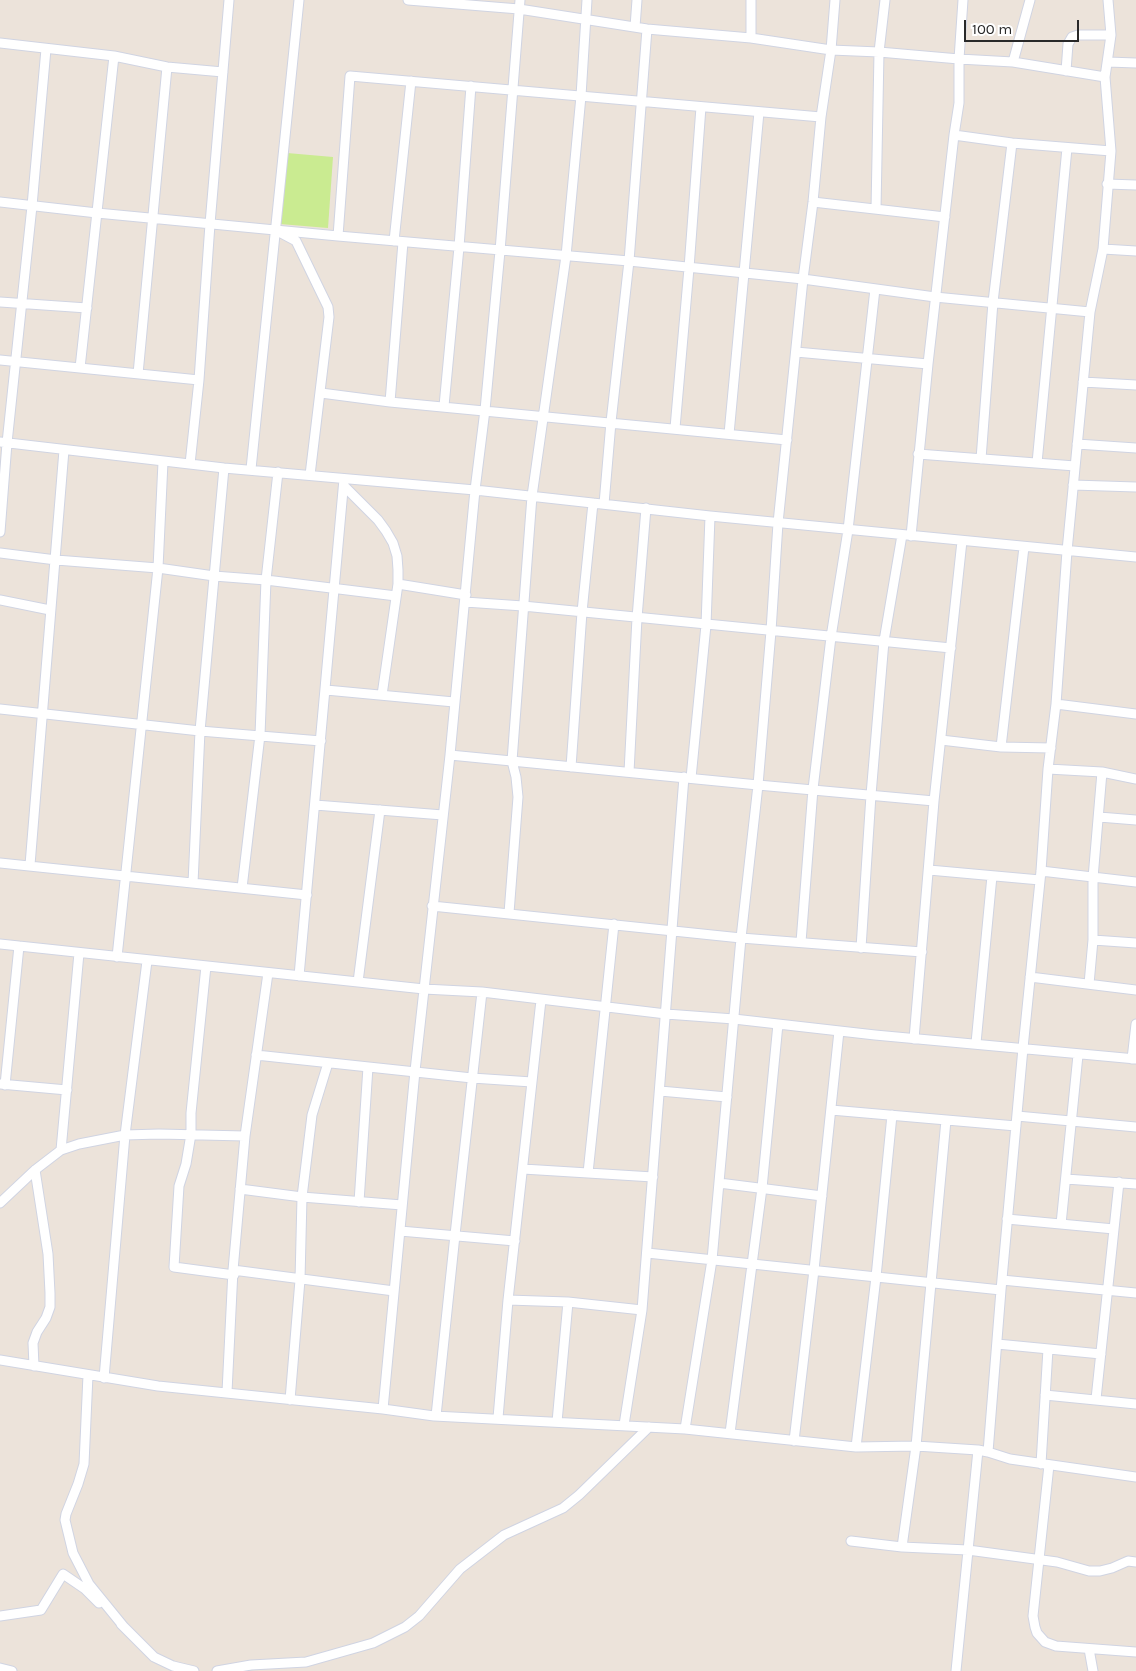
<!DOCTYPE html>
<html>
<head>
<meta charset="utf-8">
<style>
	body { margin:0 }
	#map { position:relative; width:1136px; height:1671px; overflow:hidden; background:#ece3da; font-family:Karla,sans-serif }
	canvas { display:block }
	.scale { position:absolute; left:964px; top:20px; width:115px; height:22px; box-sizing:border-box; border:2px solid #292929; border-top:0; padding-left:6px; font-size:15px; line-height:18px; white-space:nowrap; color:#292929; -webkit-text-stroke:4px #fff; paint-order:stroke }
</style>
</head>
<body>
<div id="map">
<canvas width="1136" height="1671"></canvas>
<div class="scale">100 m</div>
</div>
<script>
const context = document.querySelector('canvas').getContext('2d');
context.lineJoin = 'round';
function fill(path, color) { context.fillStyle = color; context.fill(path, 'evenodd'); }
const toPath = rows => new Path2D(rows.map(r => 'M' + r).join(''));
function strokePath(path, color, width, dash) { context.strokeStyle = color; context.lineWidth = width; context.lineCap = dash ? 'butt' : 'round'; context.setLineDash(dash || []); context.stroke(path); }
fill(toPath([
	[287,153,333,157,328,228,280,224]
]), '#caeb91');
const minor = toPath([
	[408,0,519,9,647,29,751,38,831,50,879,52,959,59,1013,62,1105,77],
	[751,0,751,38],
	[635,27,637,0],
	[0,43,114,56,167,67,223,72],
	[1013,62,1030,0],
	[1108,62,1136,63],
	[1066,71,1068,44,1072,37,1078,35,1111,35],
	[954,135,1012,143,1111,151],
	[1107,184,1136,185],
	[0,202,97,213,338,236,629,261,803,279,935,297,1090,312],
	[813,202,945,217],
	[876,209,879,52,885,0],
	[281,233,296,241,328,307,329,317,310,475],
	[338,236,350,76,821,117],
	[394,241,411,81],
	[1103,249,1136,251],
	[0,302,87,308],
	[796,352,928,364],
	[0,360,199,380],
	[80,368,114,56],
	[138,374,167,67],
	[1083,382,1136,385],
	[321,393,390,402,787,440],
	[390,402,403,242],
	[444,406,459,247,471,86],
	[675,428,689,268,701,107],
	[729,434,759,112],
	[0,442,224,468,475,490,710,516,1136,557],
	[1077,444,1136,448],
	[918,454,1075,466],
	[981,459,993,302,1012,143],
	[1037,463,1067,148],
	[190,464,199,380,210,224,229,0],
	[251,469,299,0],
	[1073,485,1136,487],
	[345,487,378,520,386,531,393,543,397,556,398,570,398,584,382,695],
	[604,504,611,422,629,261,647,29],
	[0,532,7,443,32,206,46,49],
	[911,536,928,364,954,135,959,103,959,59,963,0],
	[0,553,56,560,158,568,214,576,266,580,396,596],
	[398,584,466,595],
	[0,600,50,610],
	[465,602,523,606,951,648],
	[326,690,454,702],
	[1056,704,1136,714],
	[0,709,200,731,321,741],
	[941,740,1001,747,1051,748],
	[1001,747,1024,547],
	[450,755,758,785,934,801],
	[571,767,582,612,593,503],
	[1048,769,1102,772,1136,779],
	[629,772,637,618,646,508],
	[691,778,706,625,710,516],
	[315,805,443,815],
	[1099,817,1136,820],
	[0,863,307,895],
	[30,865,64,450],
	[929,870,1040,880],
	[1041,871,1136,882],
	[193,883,200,731,224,468],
	[242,888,260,735,266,580,278,472],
	[432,906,741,938,922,952],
	[509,913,518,797,516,777,512,761,532,496,566,256,581,96,587,0],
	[1093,940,1136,943],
	[801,942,813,789,831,637,848,530,875,289],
	[0,944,424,989,482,992,666,1014,734,1019,875,1035,1136,1059],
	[861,948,871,795,884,641,902,535],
	[117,957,158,568,163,462],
	[206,966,191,1113,191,1134,186,1164,179,1186,174,1267,234,1275],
	[299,976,344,479],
	[1030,977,1136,990],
	[358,982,380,810],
	[1089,984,1093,940,1093,878,1102,772],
	[914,1039,934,801,962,541],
	[976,1043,992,876],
	[256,1055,472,1078,532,1082],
	[1132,1059,1136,1024],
	[0,1084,67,1090],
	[5,1085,19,946],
	[660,1091,727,1097],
	[831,1110,1016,1126],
	[1017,1116,1136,1127],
	[61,1150,79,953],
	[523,1169,653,1177],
	[588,1173,614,924],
	[1066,1179,1136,1184],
	[719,1183,822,1196],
	[240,1189,302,1197,402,1205],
	[359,1202,368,1067],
	[0,1203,35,1170,61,1150,79,1144,125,1135,159,1134,245,1136],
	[1007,1219,1114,1229],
	[1061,1224,1078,1055],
	[400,1231,515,1241],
	[647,1253,1001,1290],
	[233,1270,394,1291],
	[1002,1280,1136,1293],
	[508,1300,568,1302,642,1310],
	[997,1344,1101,1354],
	[0,1360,158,1386,383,1409,434,1416,685,1429,856,1447,916,1446,978,1450,988,1452,1010,1459,1136,1477],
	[34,1366,33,1343,37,1332,46,1318,50,1307,50,1293,48,1254,35,1170],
	[88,1375,84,1464,78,1484,66,1514,65,1520,73,1553,89,1584,124,1627],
	[104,1378,125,1135,147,961],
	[227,1392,233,1270,245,1136,268,973],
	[1045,1395,1136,1404],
	[1096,1399,1119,1182],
	[290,1400,300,1280,302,1197,312,1115,328,1063],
	[383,1409,415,1071,450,755,475,490,485,410,500,251,520,0],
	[436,1416,455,1235,482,992],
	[498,1418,508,1300,541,1000],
	[557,1422,568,1302],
	[624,1425,642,1310,684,777],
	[685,1429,712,1260,741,938,758,785,771,631,778,523,803,279,813,202,821,117,831,50,835,0],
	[730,1433,762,1188,778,1024],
	[794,1441,814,1270,839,1031],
	[856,1447,876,1277,892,1115],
	[988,1452,1001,1290,1023,1048,1041,871,1048,769,1056,704,1067,551,1090,312,1103,249,1111,151,1105,77,1111,35,1108,0],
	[1041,1464,1048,1349],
	[1049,1465,1033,1616,1035,1627,1037,1633,1045,1642,1056,1646,1136,1652],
	[851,1541,902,1547,968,1550,1057,1562,1089,1571,1100,1571,1112,1568,1128,1561,1136,1562],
	[902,1547,916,1446,946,1120],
	[0,1616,41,1610,63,1574,85,1589,99,1603],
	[121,1624,154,1657,173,1666,194,1671],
	[1089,1649,1093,1671],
	[0,1668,12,1671],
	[217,1671,251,1665,306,1662,373,1643,405,1627,419,1616,460,1569,504,1535,563,1508,579,1495,649,1427],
	[956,1671,978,1450]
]);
strokePath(minor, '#d0d4e2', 11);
strokePath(minor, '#fff', 9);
</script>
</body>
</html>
